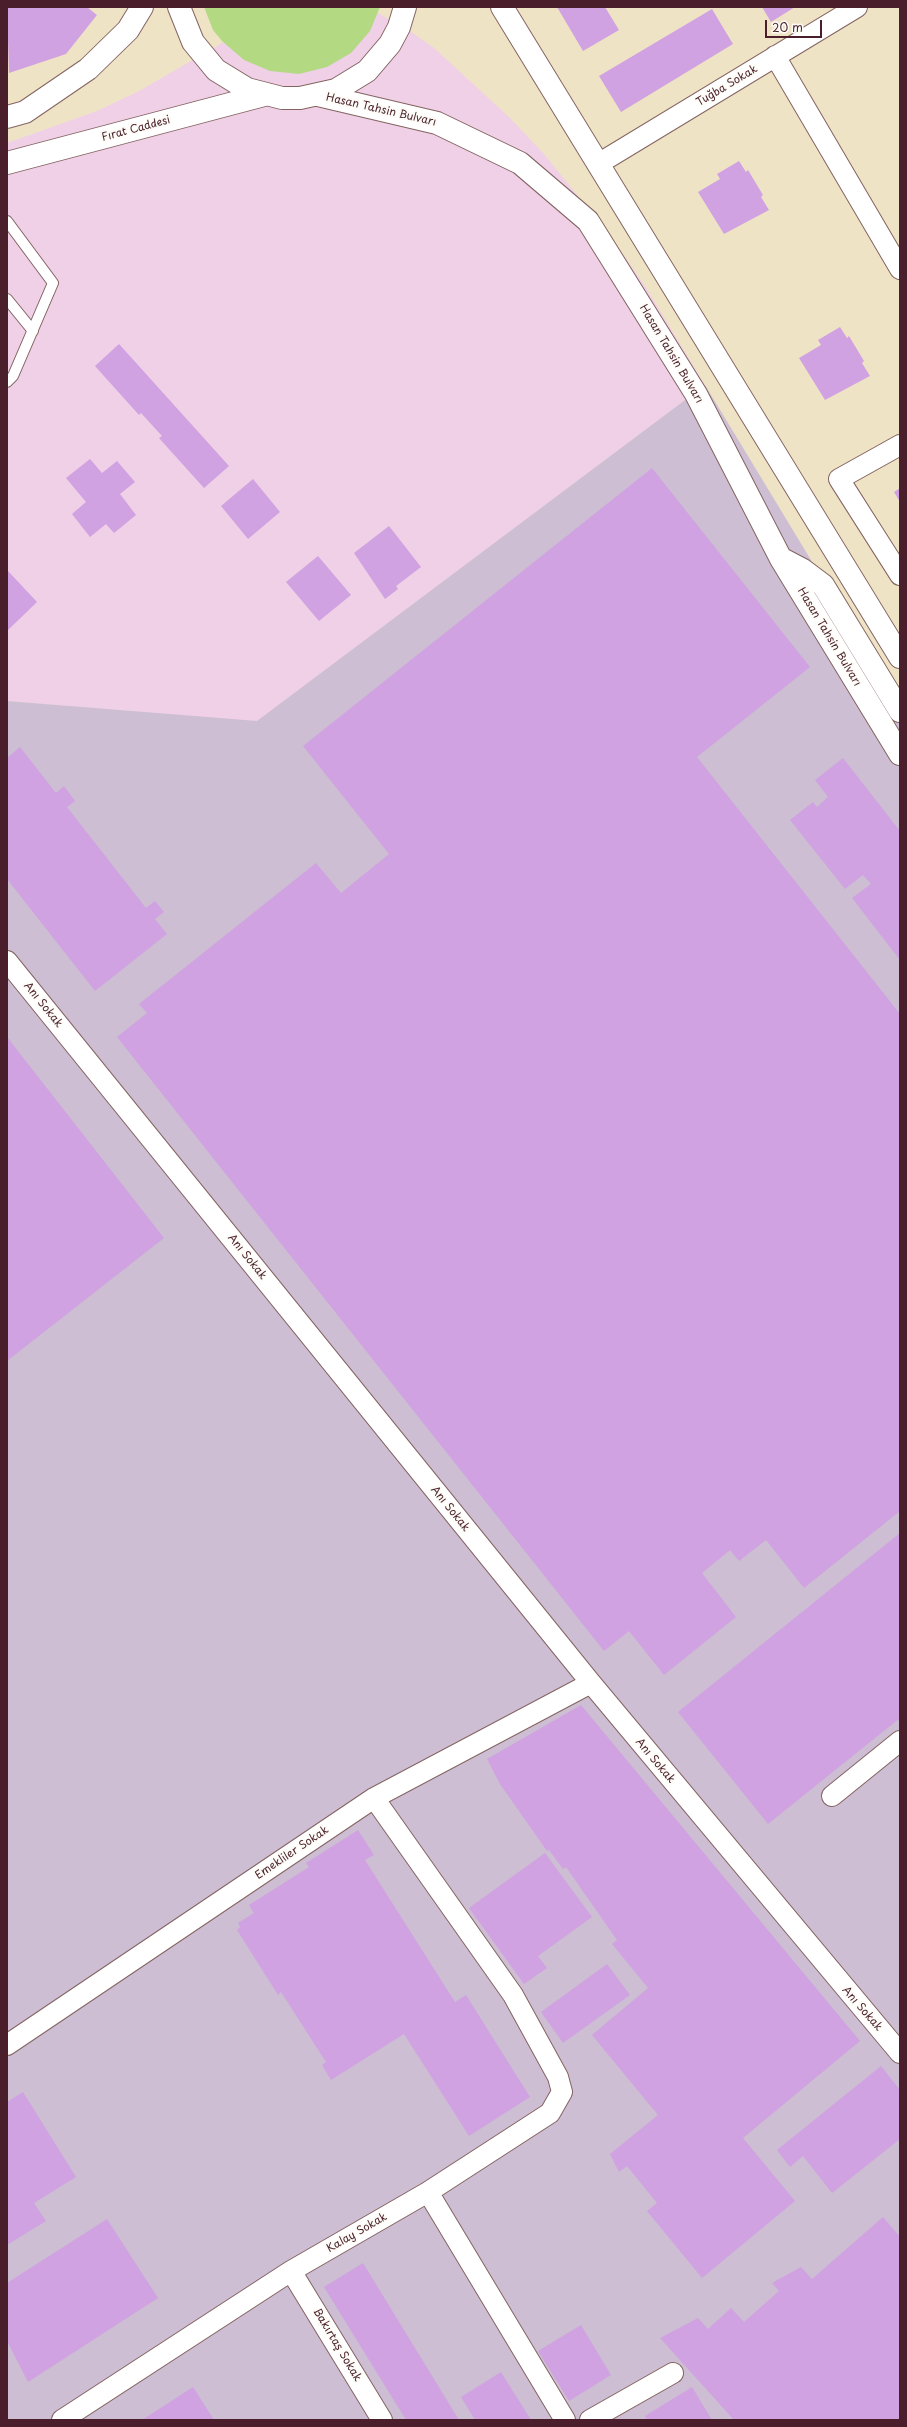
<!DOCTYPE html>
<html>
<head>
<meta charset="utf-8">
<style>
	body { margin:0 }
	#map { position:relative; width:907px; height:2427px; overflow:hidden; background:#efe3c6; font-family:"Playpen Sans",sans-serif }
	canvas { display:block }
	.frame { position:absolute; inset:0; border:8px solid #4a1f2b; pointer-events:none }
	.scale { position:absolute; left:765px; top:20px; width:57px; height:18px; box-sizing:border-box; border:2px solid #4a1f2b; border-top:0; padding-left:5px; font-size:12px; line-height:14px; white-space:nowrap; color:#4a1f2b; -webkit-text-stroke:3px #fdfcf7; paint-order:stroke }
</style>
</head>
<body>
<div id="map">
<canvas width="907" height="2427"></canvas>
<div class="frame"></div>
<div class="scale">20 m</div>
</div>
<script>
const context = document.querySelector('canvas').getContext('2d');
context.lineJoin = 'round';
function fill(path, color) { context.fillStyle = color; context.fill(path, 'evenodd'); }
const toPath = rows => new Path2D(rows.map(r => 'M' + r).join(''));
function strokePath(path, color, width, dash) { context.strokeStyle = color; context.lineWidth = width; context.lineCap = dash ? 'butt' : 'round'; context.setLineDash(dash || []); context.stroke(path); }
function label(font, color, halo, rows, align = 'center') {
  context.font = font + ' "Playpen Sans",sans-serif'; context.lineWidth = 4; context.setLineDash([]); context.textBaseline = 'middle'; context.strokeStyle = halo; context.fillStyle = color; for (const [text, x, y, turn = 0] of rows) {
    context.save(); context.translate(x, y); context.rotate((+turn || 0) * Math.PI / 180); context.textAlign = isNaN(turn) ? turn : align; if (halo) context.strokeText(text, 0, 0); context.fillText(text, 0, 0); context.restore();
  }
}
fill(toPath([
	[367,7,410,31,434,48,509,117,544,154,612,238,645,286,705,385,257,722,7,701,7,143,97,111,139,91,224,42]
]), '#efd0e7');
fill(toPath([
	[705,385,900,707,900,2420,7,2420,7,701,257,721]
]), '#cdbed3');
fill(toPath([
	[204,7,380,7,370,31,351,53,327,67,299,74,270,71,244,60,222,41,213,30]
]), '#b3d983');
fill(toPath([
	[7,7,87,7,97,15,66,54,9,73],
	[557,7,605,7,619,30,583,51],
	[762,7,795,7,771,22],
	[712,9,733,44,621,112,599,76],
	[739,161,746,172,748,170,763,195,761,197,769,210,724,234,698,192,720,179,717,174],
	[840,327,847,338,849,336,864,361,862,363,870,376,825,400,799,358,821,345,818,340],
	[119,344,229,466,204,488,159,438,162,436,141,413,139,415,95,366],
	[90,459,102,473,117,461,135,482,120,494,136,515,114,533,106,524,90,537,72,514,86,502,66,478],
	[652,468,810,667,697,757,900,1014,900,1511,804,1588,766,1540,739,1561,730,1550,702,1573,736,1617,664,1675,629,1631,604,1651,117,1037,147,1013,139,1004,316,863,341,893,389,854,303,746],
	[253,479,280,512,248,539,221,506],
	[900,488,900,502,894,492],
	[389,526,421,567,396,586,398,589,385,599,354,553],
	[318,556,351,595,319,621,286,582],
	[8,571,37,602,7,631,7,572],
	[20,747,56,793,64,786,75,801,67,807,146,908,155,901,164,912,155,919,167,934,95,991,7,879,7,758],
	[843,758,900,831,900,960,852,898,871,884,863,875,845,889,790,820,813,802,817,807,828,797,815,780],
	[7,1037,164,1238,7,1361],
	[900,1533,900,1718,768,1824,678,1712],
	[581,1705,860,2041,743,2138,795,2201,702,2278,647,2211,657,2203,627,2166,619,2172,610,2154,658,2115,592,2035,648,1988,612,1944,617,1940,566,1867,563,1869,549,1850,547,1851,500,1784,487,1759],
	[358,1830,374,1855,365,1860,455,2002,466,1995,530,2097,469,2136,404,2034,331,2080,322,2065,326,2062,281,1992,278,1995,237,1930,240,1927,238,1923,254,1913,249,1905,309,1867,306,1863],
	[545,1853,592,1917,538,1956,547,1968,524,1984,469,1908],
	[607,1964,630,1995,563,2043,541,2012],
	[881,2066,900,2090,900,2139,832,2193,803,2156,790,2167,777,2150],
	[23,2092,76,2177,34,2203,46,2221,7,2245,7,2102],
	[883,2217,900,2237,900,2420,734,2420,660,2338,698,2318,708,2329,731,2308,744,2322,779,2291,772,2283,801,2267,812,2279],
	[107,2219,158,2298,28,2382,7,2341,7,2283],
	[363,2263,459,2420,406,2420,324,2287],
	[581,2325,611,2375,569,2401,538,2351],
	[501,2372,531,2420,475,2420,461,2397],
	[193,2387,214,2420,142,2420],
	[692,2387,712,2420,647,2420,645,2416]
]), '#d0a2e1');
const lane = toPath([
	[7,221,53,283,13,376,7,382],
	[7,299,33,331]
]);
const street = toPath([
	[775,56,900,269],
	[598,164,857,7],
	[900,445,839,479,900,575],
	[7,961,591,1683,900,2053],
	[832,1796,900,1741],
	[7,2045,374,1798,591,1683],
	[428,2192,565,2420],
	[291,2271,382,2420],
	[62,2420,291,2271,428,2192,550,2113,562,2092,558,2077,513,1995,374,1798],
	[590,2420,673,2373]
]);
const primary = toPath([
	[179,7,193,42,216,70,247,89,282,98,300,98,336,90,367,71,390,44,399,27,405,7],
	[502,7,900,657],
	[318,95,437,123,520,163,588,221,696,394,781,559,900,754],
	[7,117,25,112,88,69,128,30,142,7],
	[7,163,264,95],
	[782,559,803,570,823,585,900,711]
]);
strokePath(lane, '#846461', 12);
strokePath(street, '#846461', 22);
strokePath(primary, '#846461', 24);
strokePath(lane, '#fff', 10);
strokePath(street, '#fff', 20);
strokePath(primary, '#fff', 22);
label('11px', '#4a1f2b', '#fdfcf7', [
	["Tuğba Sokak",727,86,-31],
	["Hasan Tahsin Bulvarı",381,110,13],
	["Fırat Caddesi",136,129,-15],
	["Hasan Tahsin Bulvarı",671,354,59],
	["Hasan Tahsin Bulvarı",829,637,59],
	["Anı Sokak",43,1005,51],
	["Anı Sokak",247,1257,51],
	["Anı Sokak",450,1509,51],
	["Anı Sokak",655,1761,50],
	["Emekliler Sokak",292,1853,-34],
	["Anı Sokak",862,2009,49],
	["Kalay Sokak",357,2233,-30],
	["Bakırtaş Sokak",337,2345,59]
]);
</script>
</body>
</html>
